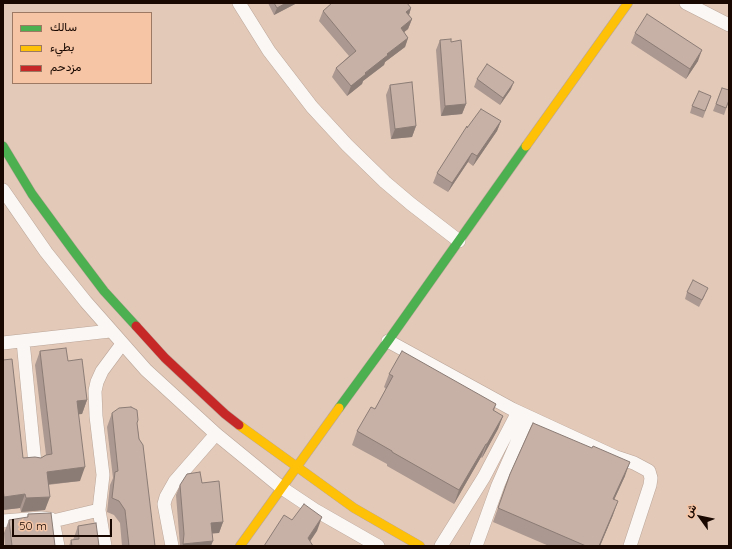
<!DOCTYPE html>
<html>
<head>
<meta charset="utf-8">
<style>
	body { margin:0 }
	#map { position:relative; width:732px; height:549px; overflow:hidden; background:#e3c9b8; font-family:Quicksand,Vazirmatn,sans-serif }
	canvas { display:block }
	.frame { position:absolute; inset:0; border:4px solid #180801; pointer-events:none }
	.legend { position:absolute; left:12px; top:12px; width:140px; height:72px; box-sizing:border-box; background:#f5c5a6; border:1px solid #9d7964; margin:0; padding:5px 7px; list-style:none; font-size:12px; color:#180801 }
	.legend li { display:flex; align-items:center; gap:8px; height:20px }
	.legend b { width:20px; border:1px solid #9d7964 }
	.north { position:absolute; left:680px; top:497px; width:40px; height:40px; -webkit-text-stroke:3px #f5c5a6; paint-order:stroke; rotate:303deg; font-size:11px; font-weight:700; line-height:16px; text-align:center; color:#180801 }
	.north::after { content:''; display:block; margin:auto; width:14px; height:18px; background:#180801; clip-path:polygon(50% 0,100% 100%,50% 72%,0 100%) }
	.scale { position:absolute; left:12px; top:519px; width:100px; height:18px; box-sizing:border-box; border:2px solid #180801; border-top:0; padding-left:5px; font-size:12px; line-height:14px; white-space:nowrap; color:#180801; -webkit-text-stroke:3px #f5c5a6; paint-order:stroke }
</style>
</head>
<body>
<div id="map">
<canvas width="732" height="549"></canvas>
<div class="frame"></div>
<ul class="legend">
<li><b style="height:5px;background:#4caf50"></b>سالك</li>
<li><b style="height:5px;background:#ffc107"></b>بطيء</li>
<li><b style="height:5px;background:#c62828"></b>مزدحم</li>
</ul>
<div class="north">ش</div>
<div class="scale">50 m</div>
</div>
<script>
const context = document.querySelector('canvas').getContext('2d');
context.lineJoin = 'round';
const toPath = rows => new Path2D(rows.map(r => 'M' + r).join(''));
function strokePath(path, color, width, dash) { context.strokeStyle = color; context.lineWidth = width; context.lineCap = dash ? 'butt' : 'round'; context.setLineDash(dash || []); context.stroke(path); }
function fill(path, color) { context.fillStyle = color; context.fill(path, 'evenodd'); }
const street = toPath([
	[239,3,269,51,312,107,347,145,385,182,411,204,459,241],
	[686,3,729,25],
	[3,190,46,252,86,302,146,370,216,434,282,488,315,510,378,546],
	[23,341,35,464],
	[388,341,512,409,616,457,634,463,649,471,651,478,650,485,630,546],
	[3,343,110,331],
	[3,521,41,518,51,519,53,521,58,546],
	[53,521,99,510],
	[105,546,99,510,103,475,96,416,95,391,97,382,102,371,122,344],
	[172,546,164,504,166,497,175,481,216,434],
	[441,546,484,477,518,412],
	[476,546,498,485,528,417]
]);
const fast = toPath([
	[3,146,32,194,73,250,104,291,136,326],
	[339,408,388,341,526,146]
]);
const slow = toPath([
	[526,146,628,3],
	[239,425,354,508,420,546],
	[240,546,339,408]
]);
const jam = toPath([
	[136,326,165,358,225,414,239,425]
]);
strokePath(street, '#baa598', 14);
strokePath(fast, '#baa598', 10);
strokePath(slow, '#baa598', 10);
strokePath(jam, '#baa598', 10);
strokePath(street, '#fbf7f4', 13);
strokePath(fast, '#4caf50', 9);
strokePath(slow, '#ffc107', 9);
strokePath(jam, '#c62828', 9);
fill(toPath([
	[268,3,297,3,274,15],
	[411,8,409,15,412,19,408,29,404,32,408,38,405,47,385,62,384,65,363,81,362,84,347,96,332,77,336,68,349,56,319,21,323,11],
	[635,33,698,61,686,79,631,43],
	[440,40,451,42,466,104,462,114,441,116,436,50],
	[477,79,511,89,500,105,474,87],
	[390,85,416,126,412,137,391,139,386,95],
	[722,88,729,100,724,115,713,111],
	[711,96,703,118,690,113,692,106],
	[501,121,497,131,473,166,468,162,448,192,433,183,437,173,467,128],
	[729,196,729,213,728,213,728,199],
	[687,292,705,295,699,307,685,299],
	[40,351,68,361,87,400,82,414,78,414,80,481,48,485,45,510,21,512,20,508,3,510,3,360,23,458,41,458,46,455,35,365],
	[389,374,496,404,494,411,503,416,498,429,482,458,481,457,454,504,387,466,387,464,352,445,357,431,375,409,386,389,384,387],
	[112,413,137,424,155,546,122,546,120,523,114,515,107,512,110,485,113,478,107,427],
	[510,474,625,476,614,500,613,515,600,546,549,546,493,522],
	[202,483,223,522,219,533,212,533,211,546,180,546,176,495,180,485],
	[28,514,55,546,5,546,4,533,9,520,27,518],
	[78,526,99,546,69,546,71,540,73,540]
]), '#ab9890');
fill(toPath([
	[286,3,297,3,274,15,277,8],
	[411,8,408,18,406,12],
	[412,19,408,29,397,38,401,28],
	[408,38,405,47,385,62,384,65,363,81,362,84,347,96,351,86,387,54],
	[702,50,698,61,686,79,690,69],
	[514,82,511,89,500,105,503,98],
	[466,104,462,114,441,116,445,106],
	[501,121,497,131,473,166,477,156],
	[416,126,412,137,391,139,395,129],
	[472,153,468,162,448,192,452,183],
	[87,400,82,414,72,415,77,401],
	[503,416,498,429,482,458,487,444],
	[486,444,481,457,454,504,459,490],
	[630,462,625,476,608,513,613,499],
	[85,467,80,481,42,485,47,472],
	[25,494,20,508,3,510,3,499,4,497],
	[50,497,45,510,21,512,26,498],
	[618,501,613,515,600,546,599,546],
	[322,517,317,531,307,546,308,538],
	[223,522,219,533,207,534,211,523],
	[213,541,211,546,182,546,183,544]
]), '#8b7c75');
const building = toPath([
	[274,3,286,3,277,8,274,3],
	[332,3,407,3,411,8,406,12,412,19,401,28,408,38,387,54,388,55,365,73,366,74,351,86,336,68,356,51,323,11,332,3],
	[647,14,702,50,690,69,635,33,647,14],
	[451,39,451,42,461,40,466,104,445,106,440,40,451,39],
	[487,64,514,82,503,98,477,79,487,64],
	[412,82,416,126,395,129,390,85,412,82],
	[722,88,729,90,729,100,726,108,716,104,722,88],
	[699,91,711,96,705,111,692,106,699,91],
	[481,109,501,121,477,156,472,153,452,183,437,173,467,126,467,128,481,109],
	[693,280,708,288,702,300,687,292,693,280],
	[66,348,68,361,82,359,87,400,77,401,85,467,47,472,50,497,26,498,25,494,4,497,3,488,3,360,12,359,23,458,35,457,41,458,46,455,52,454,40,351,66,348],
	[402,351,496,404,493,410,503,416,487,444,486,444,459,490,392,452,392,451,357,431,371,407,375,409,393,376,389,374,402,351],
	[131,407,137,410,138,420,137,423,139,439,143,445,155,546,129,546,125,510,119,501,112,498,115,472,118,471,112,413,119,408,131,407],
	[533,423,592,448,593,446,630,462,613,499,618,501,599,546,586,546,498,508,510,474,533,423],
	[200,472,202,483,219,481,223,522,211,523,213,541,183,544,184,534,180,485,187,474,200,472],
	[304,504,322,517,308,538,313,546,264,546,284,515,292,520,304,504],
	[51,513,55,546,12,546,9,520,28,517,28,514,51,513],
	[96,523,99,546,72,546,71,540,79,539,78,526,96,523]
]);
fill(building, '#c7b1a7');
strokePath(building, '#8b7c75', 1);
</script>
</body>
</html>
